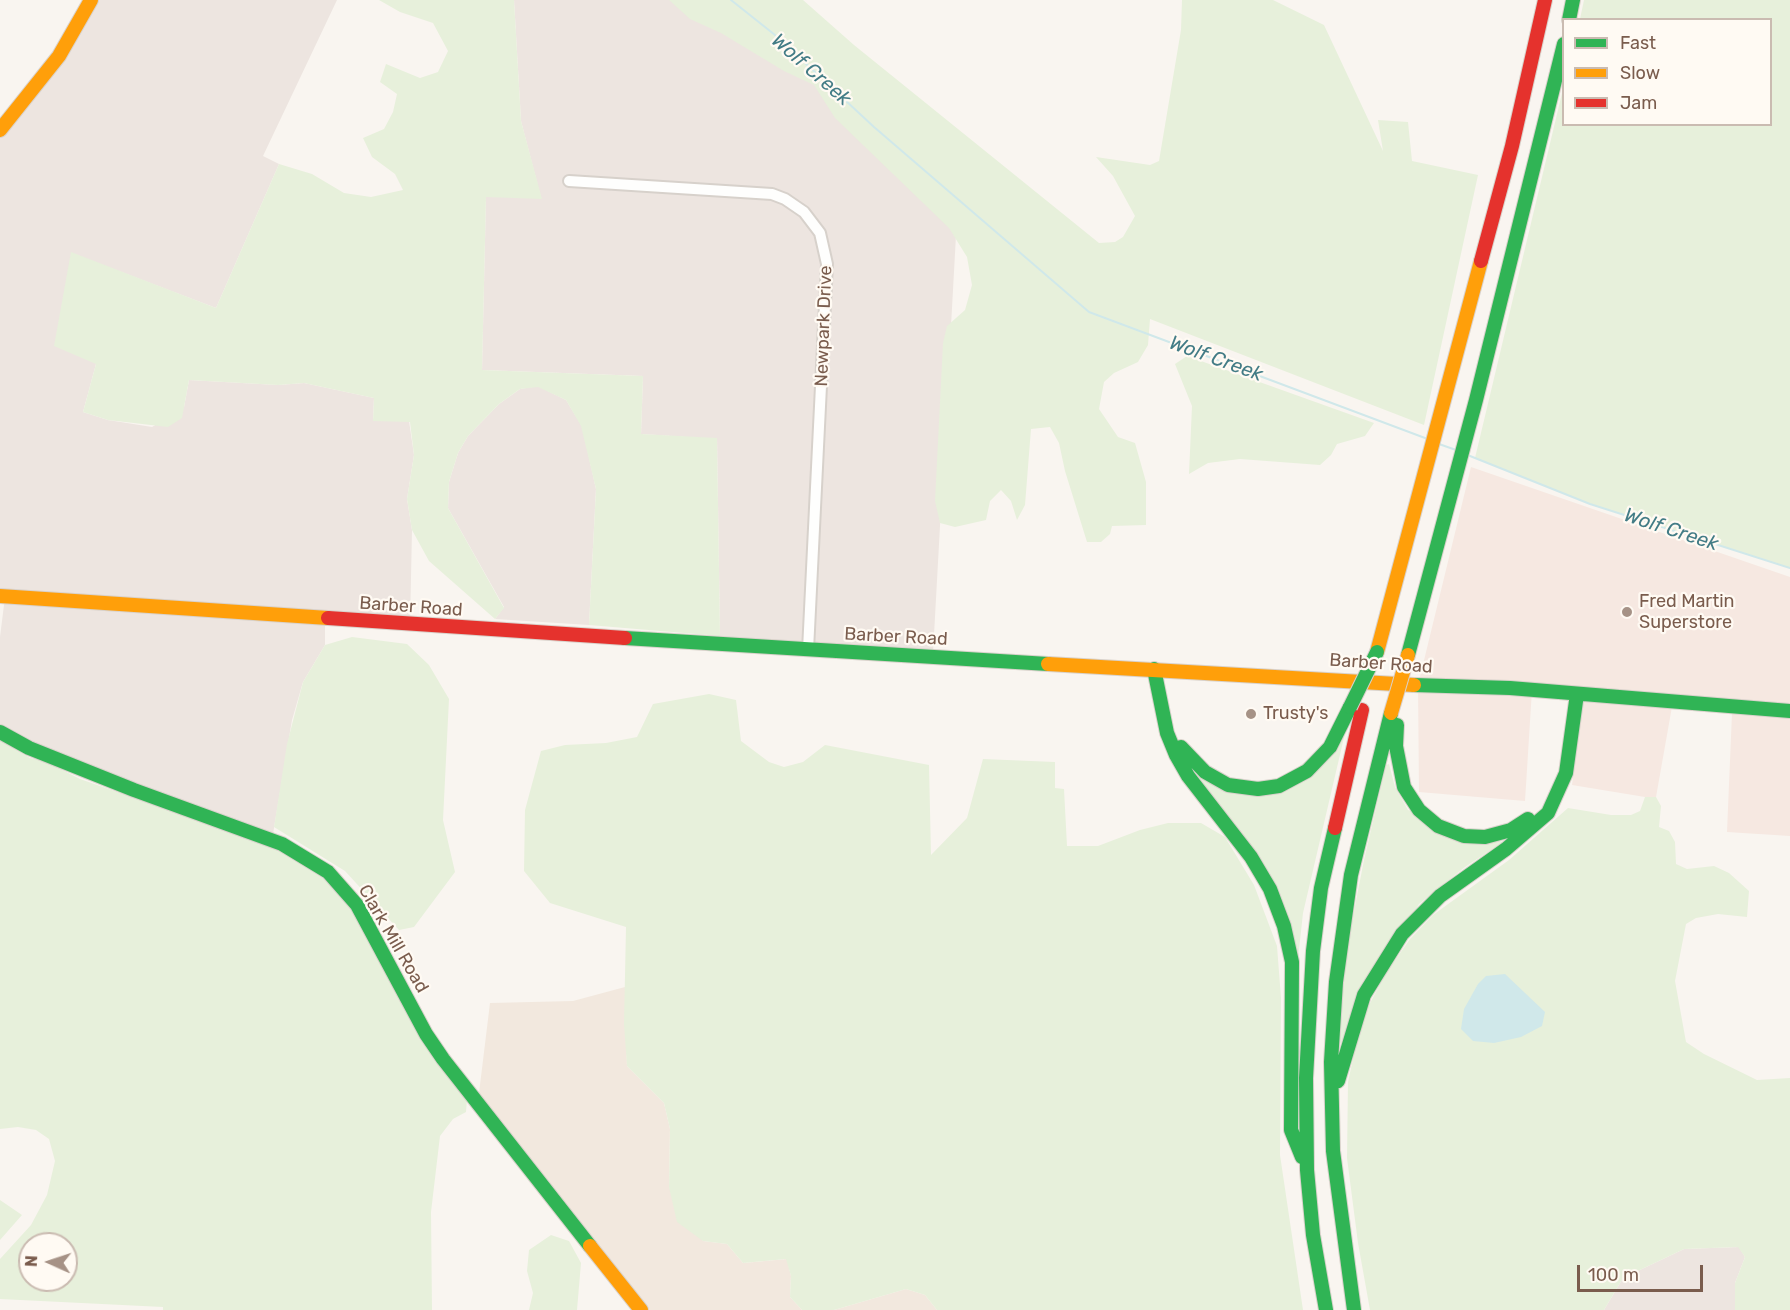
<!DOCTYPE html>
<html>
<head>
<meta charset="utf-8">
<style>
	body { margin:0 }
	#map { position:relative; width:1790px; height:1310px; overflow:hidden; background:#f9f5f0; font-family:Rubik,sans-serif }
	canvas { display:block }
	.legend { position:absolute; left:1562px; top:18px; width:210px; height:108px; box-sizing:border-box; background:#fffaf3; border:2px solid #cabbb1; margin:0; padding:8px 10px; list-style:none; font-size:18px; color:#7a5c4d }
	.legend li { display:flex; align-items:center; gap:12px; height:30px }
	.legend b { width:30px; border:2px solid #cabbb1 }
	.north { position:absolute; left:18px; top:1232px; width:60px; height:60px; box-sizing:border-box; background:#fffaf3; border:2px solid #cabbb1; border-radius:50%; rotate:273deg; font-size:16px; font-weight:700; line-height:24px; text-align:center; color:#7a5c4d }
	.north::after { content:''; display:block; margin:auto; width:21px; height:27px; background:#a69286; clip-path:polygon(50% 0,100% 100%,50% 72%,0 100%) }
	.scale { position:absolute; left:1577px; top:1265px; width:126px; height:27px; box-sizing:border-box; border:3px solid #7a5c4d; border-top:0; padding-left:8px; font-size:18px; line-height:21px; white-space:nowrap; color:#7a5c4d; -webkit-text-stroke:4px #fffaf3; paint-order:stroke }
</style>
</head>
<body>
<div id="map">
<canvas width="1790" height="1310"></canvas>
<ul class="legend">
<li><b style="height:8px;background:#30b455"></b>Fast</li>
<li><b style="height:8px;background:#ff9f0a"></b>Slow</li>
<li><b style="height:8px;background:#e5322d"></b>Jam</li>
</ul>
<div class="north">N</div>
<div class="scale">100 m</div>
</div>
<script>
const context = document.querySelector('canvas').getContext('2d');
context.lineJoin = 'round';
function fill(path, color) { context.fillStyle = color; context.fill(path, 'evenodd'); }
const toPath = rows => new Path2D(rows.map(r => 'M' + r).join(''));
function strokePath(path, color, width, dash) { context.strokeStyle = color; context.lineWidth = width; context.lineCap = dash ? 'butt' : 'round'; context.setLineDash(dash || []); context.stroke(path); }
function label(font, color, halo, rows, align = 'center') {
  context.font = font + ' Rubik,sans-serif'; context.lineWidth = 4.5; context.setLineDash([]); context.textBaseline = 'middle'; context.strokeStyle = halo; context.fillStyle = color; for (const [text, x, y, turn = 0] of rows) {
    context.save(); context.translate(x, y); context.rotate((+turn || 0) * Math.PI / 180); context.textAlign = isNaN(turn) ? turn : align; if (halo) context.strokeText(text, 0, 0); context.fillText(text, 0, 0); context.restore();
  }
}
fill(toPath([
	[625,987,627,1066,664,1103,670,1129,669,1187,703,1241,727,1244,743,1263,787,1259,791,1276,790,1297,802,1310,644,1310,479,1093,490,1003,573,1001],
	[906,1289,925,1295,937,1310,834,1310]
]), '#f2e8de');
fill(toPath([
	[1471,467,1790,577,1790,711,1673,701,1656,797,1645,797,1572,785,1583,695,1532,690,1525,801,1419,792,1418,685],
	[1732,713,1790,717,1790,836,1727,832]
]), '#f6e8e1');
fill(toPath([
	[91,0,337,0,263,156,279,164,216,308,71,253,96,364,83,412,108,420,152,427,184,407,189,380,278,385,304,383,374,398,373,421,409,421,414,455,407,499,412,530,410,625,325,619,325,645,303,682,292,720,272,840,0,732,0,637,5,597,0,596,0,130],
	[514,0,731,0,958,199,933,653,720,636,717,439,641,434,643,376,482,370,486,196,541,198,521,121],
	[538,386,566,400,582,426,596,489,589,625,495,619,504,607,448,508,449,482,458,453,468,436,499,404,520,389],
	[1739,1247,1745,1257,1735,1283,1735,1310,1604,1310,1623,1278,1684,1249]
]), '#ede5e0');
fill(toPath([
	[379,0,514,0,521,121,542,199,486,197,482,370,643,376,641,434,717,438,720,636,589,625,596,489,581,426,566,400,538,387,520,389,499,404,468,436,458,453,449,482,448,508,504,608,495,619,429,561,412,530,407,499,414,455,410,422,373,421,374,398,304,383,278,385,189,380,182,418,168,427,108,420,83,412,96,364,54,346,71,252,216,308,279,164,312,174,344,193,371,197,403,190,395,174,372,157,363,138,384,129,393,112,397,94,380,82,386,64,420,78,438,72,448,51,433,23,400,12],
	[669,0,803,0,854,45,1099,243,1115,242,1123,237,1135,216,1113,176,1096,157,1150,165,1159,161,1181,30,1182,0,1273,0,1324,25,1383,151,1378,120,1408,122,1412,161,1478,175,1424,425,1150,319,1148,345,1138,362,1114,373,1104,382,1099,409,1118,437,1135,443,1146,482,1146,525,1112,526,1110,534,1101,542,1087,542,1065,471,1059,443,1050,427,1031,429,1025,505,1017,520,1011,501,1001,490,990,501,986,520,955,527,940,523,935,501,943,343,947,326,965,310,972,285,967,257,949,228,835,118,814,85,784,71,721,33,690,19],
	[1584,0,1790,0,1790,568,1590,504,1475,458,1563,89,1564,124,1770,124,1770,20,1580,19],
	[1187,356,1374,423,1365,436,1337,444,1331,455,1320,465,1240,459,1208,463,1189,474,1192,406,1175,364],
	[352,637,407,644,429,665,449,699,443,820,455,872,414,927,399,930,345,871,274,827,287,744,303,682,325,645],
	[709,694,736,700,741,741,769,762,784,767,803,762,825,745,929,765,931,855,967,818,983,759,1055,762,1055,788,1064,789,1067,846,1098,846,1140,830,1168,823,1201,823,1225,837,1254,885,1277,946,1281,998,1280,1155,1303,1310,937,1310,925,1295,906,1289,834,1310,802,1310,790,1297,791,1276,786,1259,743,1263,727,1244,703,1241,677,1222,669,1187,670,1129,664,1103,627,1066,624,1024,626,927,550,903,524,871,525,810,541,751,565,745,606,743,637,737,653,704],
	[1346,729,1303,913,1297,968,1286,922,1190,761,1267,792],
	[0,740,30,758,45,761,80,779,285,850,315,868,350,901,426,1047,467,1099,466,1112,453,1119,440,1136,431,1212,432,1310,163,1310,163,1307,0,1299,0,1259,31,1225,47,1195,55,1161,49,1139,36,1130,18,1127,0,1129],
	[30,1244,66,1244,66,1280,30,1280],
	[1389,764,1395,787,1408,810,1503,842,1465,867,1419,904,1338,1048,1347,947,1364,860,1386,765],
	[1645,797,1656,797,1661,806,1659,827,1669,831,1675,842,1676,864,1687,869,1714,866,1729,873,1749,891,1747,917,1718,914,1696,918,1686,924,1675,981,1686,1042,1704,1054,1757,1080,1790,1078,1790,1310,1735,1310,1735,1283,1745,1257,1738,1247,1684,1249,1623,1278,1604,1310,1370,1310,1358,1243,1347,1158,1348,1082,1357,1040,1369,1005,1386,973,1410,939,1433,915,1509,860,1568,808,1611,815,1631,815,1640,811],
	[0,1200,22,1215,0,1240],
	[551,1235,569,1241,581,1263,577,1310,529,1310,533,1293,527,1271,529,1250]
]), '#e7f0db');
fill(toPath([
	[1505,974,1545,1012,1542,1026,1521,1037,1494,1043,1473,1041,1461,1029,1464,1009,1478,984,1486,976]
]), '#d0e8ea');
strokePath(toPath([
	[731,0,775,35,874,127,1089,312,1425,438],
	[1439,444,1456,450],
	[1470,456,1590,504,1790,568]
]), '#d0e8ea', 2);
const street = toPath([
	[569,181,772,194,785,199,804,212,820,233,827,264,808,650]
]);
const fast = toPath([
	[1569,20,1573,0],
	[625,638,1048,664],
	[1408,655,1476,400,1564,44],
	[1154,669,1167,733,1176,755,1188,776,1251,857,1270,889,1284,926,1292,962,1291,1130,1302,1157],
	[1414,685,1510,688,1790,711],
	[1397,725,1396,746,1404,787,1419,810,1438,826,1464,836,1485,837,1511,830,1528,819],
	[0,732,29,748,134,790,282,844,328,872,357,905,426,1034,443,1059,590,1246],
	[1181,747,1205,772,1228,785,1258,789,1279,786,1307,771,1330,747,1350,707],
	[1338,1081,1364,995,1402,934,1440,896,1506,849,1548,813,1566,773,1577,694],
	[1326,1310,1313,1235,1307,1170,1306,1078,1313,951,1321,888,1335,828],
	[1354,1310,1333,1151,1331,1062,1336,982,1351,875,1391,713]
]);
const slow = toPath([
	[0,130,59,56,91,0],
	[0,596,328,618],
	[1377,652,1481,261],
	[1048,664,1414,685],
	[590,1246,641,1310]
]);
const jam = toPath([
	[1481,261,1512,146,1545,0],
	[328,618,625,638],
	[1335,828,1362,710]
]);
strokePath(street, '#d7d1cb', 14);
strokePath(fast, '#d9d2cb', 16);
strokePath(slow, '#d9d2cb', 16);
strokePath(jam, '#d9d2cb', 16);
strokePath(street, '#fefefd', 10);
strokePath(fast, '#30b455', 14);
strokePath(slow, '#ff9f0a', 14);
strokePath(jam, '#e5322d', 14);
const fastBridge = toPath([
	[1350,707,1377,652]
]);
const slowBridge = toPath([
	[1391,713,1408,655]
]);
strokePath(fastBridge, '#dad1cc', 16, []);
strokePath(slowBridge, '#dad1cc', 16, []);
strokePath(fastBridge, '#30b455', 14);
strokePath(slowBridge, '#ff9f0a', 14);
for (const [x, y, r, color] of [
	[1627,612,6,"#a69286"],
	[1251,714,6,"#a69286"]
]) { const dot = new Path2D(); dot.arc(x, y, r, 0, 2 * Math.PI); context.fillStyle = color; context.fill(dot); strokePath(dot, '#fffaf3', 2); }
label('18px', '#7a5c4d', '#fffaf3', [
	["Newpark Drive",824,326,-88],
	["Barber Road",411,607,4],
	["Barber Road",896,637,3],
	["Barber Road",1381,664,4],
	["Clark Mill Road",393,939,60]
]);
label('18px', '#7a5c4d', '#fffaf3', [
	["Fred Martin",1639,602],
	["Superstore",1639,623],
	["Trusty's",1263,714]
], 'left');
label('italic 20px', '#437c86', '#fffaf3', [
	["Wolf Creek",811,70,41],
	["Wolf Creek",1216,359,20],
	["Wolf Creek",1671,530,18]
]);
</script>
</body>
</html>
